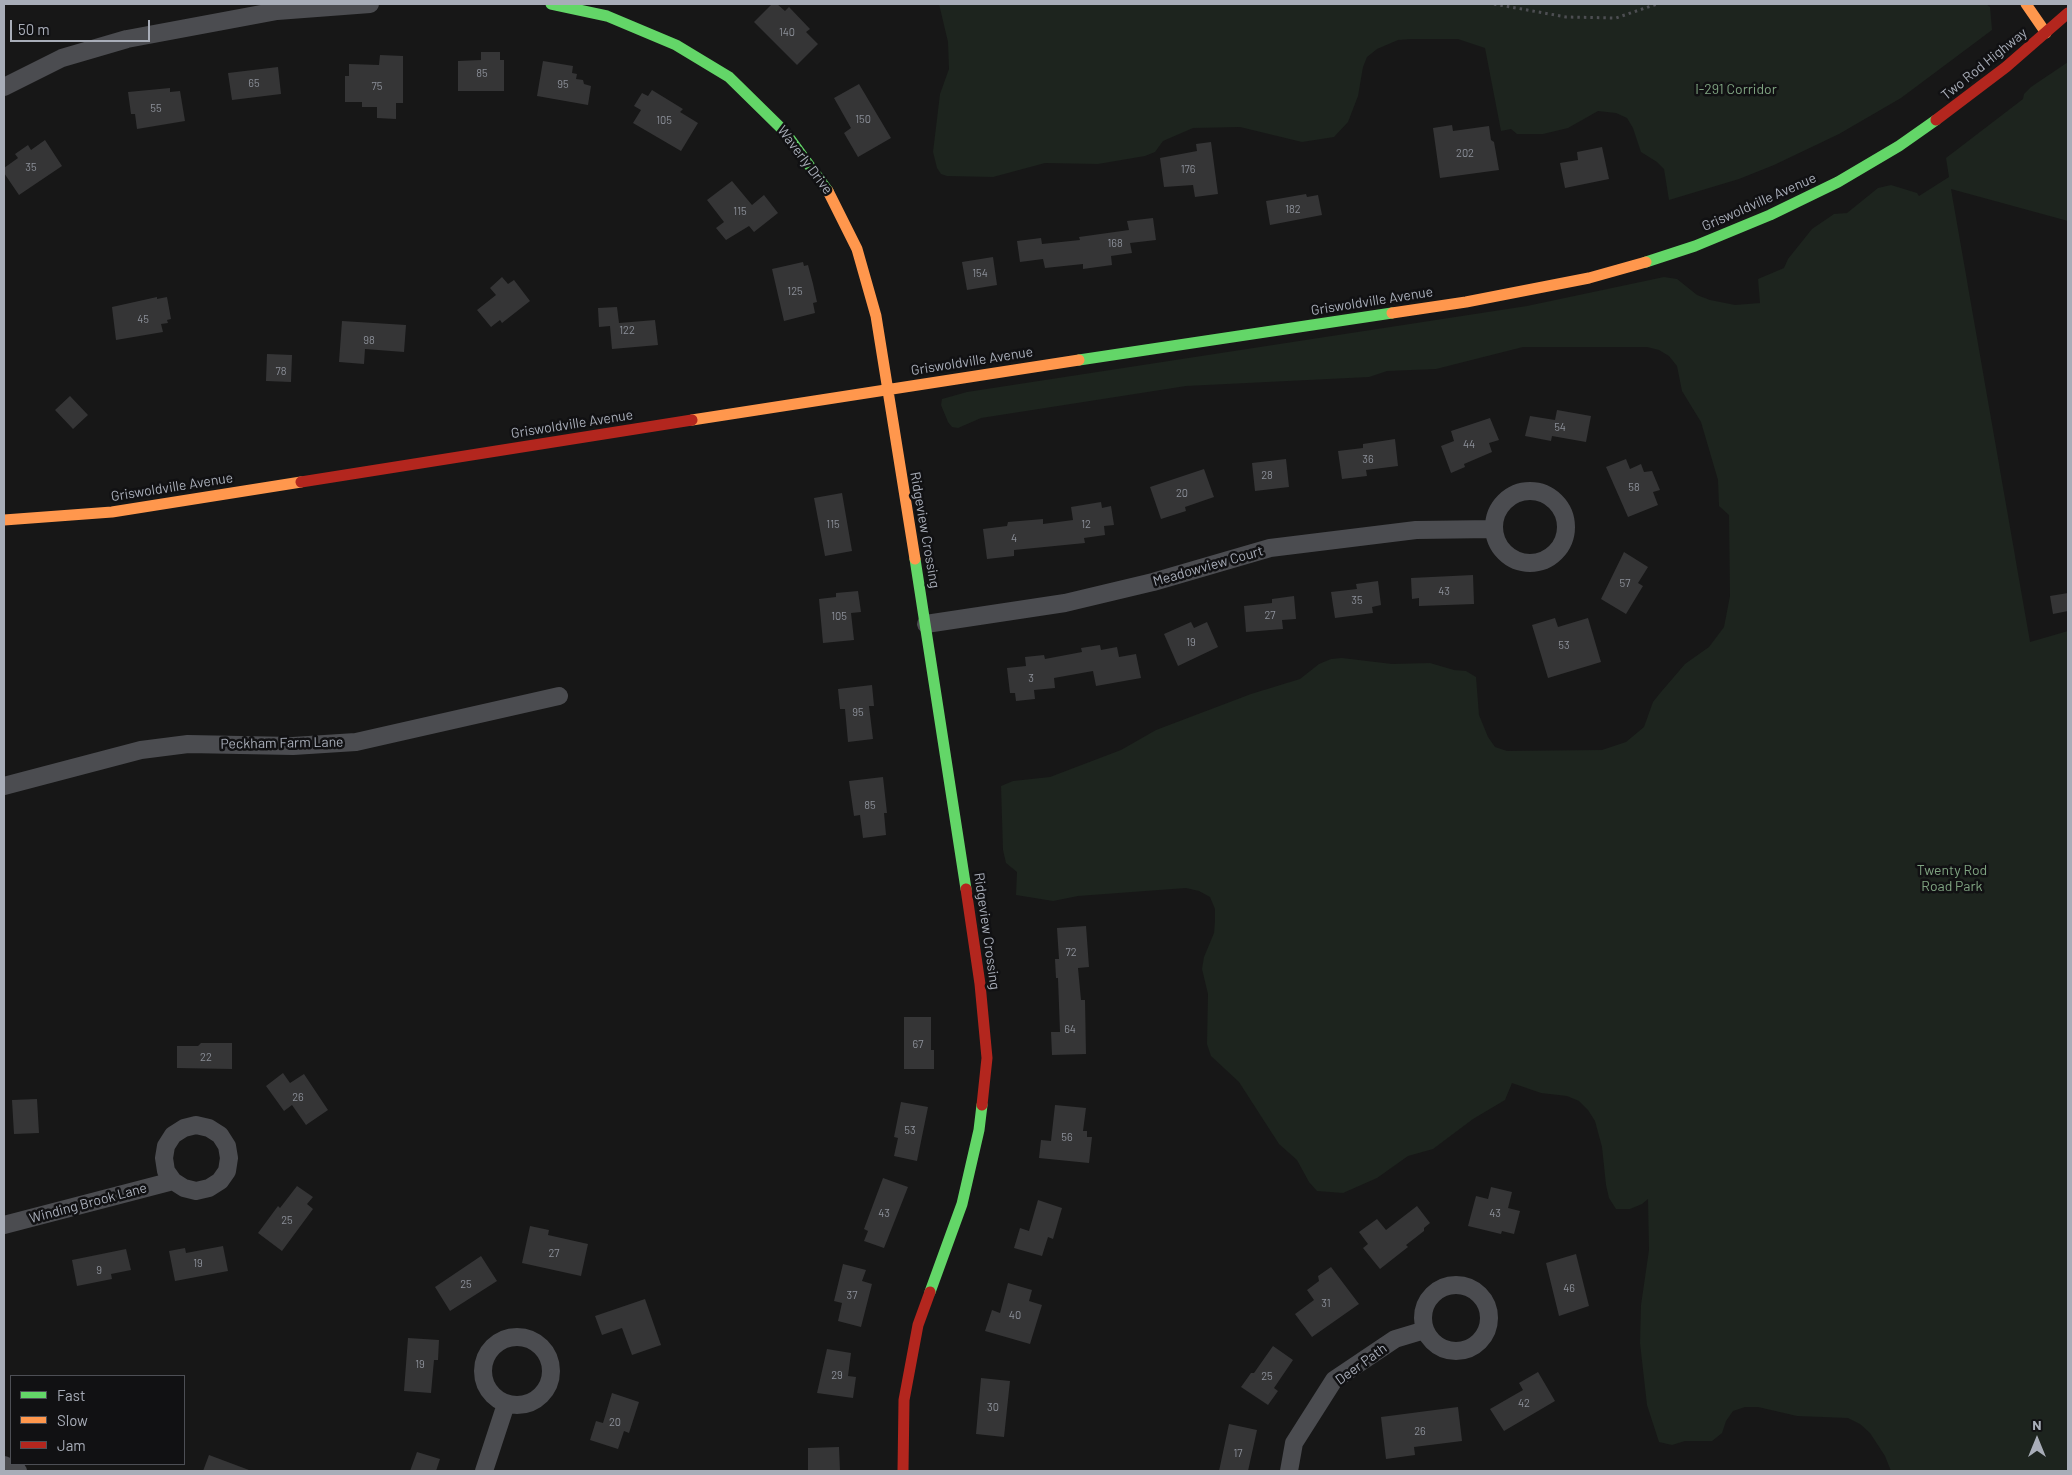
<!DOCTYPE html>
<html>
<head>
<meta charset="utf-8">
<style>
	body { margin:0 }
	#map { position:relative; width:2072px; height:1475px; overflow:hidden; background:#171717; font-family:Barlow,sans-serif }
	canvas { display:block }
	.frame { position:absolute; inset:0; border:5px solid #a8adb8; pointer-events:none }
	.legend { position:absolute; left:10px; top:1375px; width:175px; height:90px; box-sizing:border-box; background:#111113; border:1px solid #4d4f55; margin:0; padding:6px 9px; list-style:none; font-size:15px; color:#a8adb8 }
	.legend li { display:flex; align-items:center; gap:10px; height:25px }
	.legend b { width:25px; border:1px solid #4d4f55 }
	.north { position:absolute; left:2012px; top:1415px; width:50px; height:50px; -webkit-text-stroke:4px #111113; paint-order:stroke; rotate:0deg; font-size:14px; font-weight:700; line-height:20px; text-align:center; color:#a8adb8 }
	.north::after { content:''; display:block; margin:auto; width:18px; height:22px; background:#a8adb8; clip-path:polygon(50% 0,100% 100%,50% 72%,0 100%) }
	.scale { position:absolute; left:10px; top:20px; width:140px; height:22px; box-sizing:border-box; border:2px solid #a8adb8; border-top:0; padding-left:6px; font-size:15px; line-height:18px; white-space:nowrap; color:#a8adb8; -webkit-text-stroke:4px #111113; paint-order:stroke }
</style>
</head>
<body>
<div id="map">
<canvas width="2072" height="1475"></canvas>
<div class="frame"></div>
<ul class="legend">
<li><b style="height:6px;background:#63d668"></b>Fast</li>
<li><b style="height:6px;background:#ff974d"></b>Slow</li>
<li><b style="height:6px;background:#b3261e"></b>Jam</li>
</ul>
<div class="north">N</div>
<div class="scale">50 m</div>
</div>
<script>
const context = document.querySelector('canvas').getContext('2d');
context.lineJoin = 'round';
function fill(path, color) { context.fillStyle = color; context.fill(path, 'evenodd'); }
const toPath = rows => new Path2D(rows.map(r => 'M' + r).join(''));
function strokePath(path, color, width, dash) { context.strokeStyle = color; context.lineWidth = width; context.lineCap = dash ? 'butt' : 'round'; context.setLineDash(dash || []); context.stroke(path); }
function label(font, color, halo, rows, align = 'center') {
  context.font = font + ' Barlow,sans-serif'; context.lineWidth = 5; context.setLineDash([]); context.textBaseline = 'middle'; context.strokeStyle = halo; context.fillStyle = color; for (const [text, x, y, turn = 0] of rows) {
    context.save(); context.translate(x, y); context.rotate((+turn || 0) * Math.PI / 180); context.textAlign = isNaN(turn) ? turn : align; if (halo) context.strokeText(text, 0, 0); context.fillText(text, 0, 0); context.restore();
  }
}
fill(toPath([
	[939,4,1986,4,1990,7,1992,30,1901,98,1839,134,1774,165,1739,179,1669,200,1664,169,1657,162,1641,152,1633,128,1627,118,1616,113,1598,111,1568,128,1543,134,1517,134,1511,129,1501,131,1485,48,1458,39,1411,39,1398,40,1377,49,1367,57,1363,67,1358,96,1348,122,1334,137,1302,142,1240,127,1193,128,1163,141,1155,152,1145,156,1098,164,1045,163,993,177,947,176,941,174,937,168,933,152,940,94,949,69,948,42],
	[2068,62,2068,221,1951,189,2030,642,2068,631,2068,1471,1891,1471,1885,1456,1870,1433,1860,1424,1848,1418,1797,1416,1758,1407,1745,1407,1733,1411,1726,1421,1722,1433,1712,1441,1685,1441,1672,1445,1659,1442,1647,1405,1640,1343,1641,1305,1649,1250,1648,1199,1642,1204,1630,1209,1616,1209,1609,1198,1606,1185,1602,1147,1595,1121,1588,1110,1579,1101,1567,1096,1541,1093,1512,1083,1505,1100,1473,1119,1433,1149,1408,1156,1377,1178,1343,1193,1317,1191,1309,1182,1297,1160,1279,1144,1239,1082,1211,1056,1207,1044,1208,994,1202,969,1204,957,1214,933,1215,921,1215,909,1210,897,1199,891,1186,888,1078,896,1053,901,1016,895,1017,872,1006,863,1003,850,1001,786,1013,781,1050,777,1121,750,1156,730,1251,694,1300,679,1319,664,1331,659,1342,658,1392,664,1430,663,1454,670,1466,671,1476,677,1479,715,1488,737,1495,747,1507,751,1602,750,1626,742,1644,727,1653,702,1661,692,1685,664,1709,647,1724,627,1730,596,1729,515,1719,506,1718,480,1701,422,1682,391,1677,366,1669,356,1659,350,1647,347,1523,347,1436,369,1387,371,1369,377,1186,386,981,418,958,428,952,427,948,422,941,405,942,399,967,392,1527,306,1664,277,1677,279,1697,295,1710,300,1735,305,1760,303,1758,279,1784,268,1788,259,1812,229,1834,214,1847,213,1878,188,1891,185,1917,193,1919,196,1949,177,1946,158,2023,99,2024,94,2031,87]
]), '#1d241e');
fill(toPath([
	[772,4,777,4,785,11,789,7,810,29,806,32,818,44,797,65,754,22],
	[481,52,500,52,500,60,504,60,504,91,458,91,458,61,481,60],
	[380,55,403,56,403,103,396,103,396,119,377,118,377,107,362,107,362,102,345,102,345,76,349,76,349,64,379,65],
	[543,61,573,66,572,73,577,74,576,79,583,80,584,84,591,86,588,105,537,96],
	[278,67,281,94,232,100,228,73],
	[859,84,891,138,858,157,844,133,851,128,834,98],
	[170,88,170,92,180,91,185,121,137,129,135,114,131,114,128,92],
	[652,90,683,109,680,112,698,123,681,151,633,123,641,110,634,106,642,93,648,96],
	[1452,125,1453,131,1489,126,1491,140,1494,142,1499,170,1440,178,1433,128],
	[45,140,62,166,19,195,4,173,4,168,18,158,15,154,28,145,31,150],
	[1211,142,1218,194,1195,197,1193,185,1164,187,1160,158,1197,151,1196,144],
	[1602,147,1609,179,1565,188,1560,163,1578,160,1577,152],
	[732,181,752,205,764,195,778,213,754,232,749,226,726,240,716,228,724,222,707,200],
	[1306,194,1307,197,1318,195,1322,215,1270,225,1266,201],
	[1153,218,1156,240,1130,243,1132,253,1111,256,1112,265,1083,269,1083,264,1045,268,1043,259,1020,262,1017,241,1041,238,1042,244,1080,240,1079,237,1129,230,1127,221],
	[993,257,997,285,967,290,962,262],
	[803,262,804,266,808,265,813,284,817,302,813,303,815,313,784,321,772,269],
	[502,277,508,284,514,280,530,301,502,323,500,320,491,327,477,310,496,295,490,288],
	[157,297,157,299,167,297,171,319,167,320,168,323,161,324,163,332,116,340,112,307],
	[617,307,619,323,655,320,658,345,612,349,610,326,599,327,598,308],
	[342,321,406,325,404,352,365,349,364,364,339,362],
	[267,354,292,355,291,382,266,381],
	[70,396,88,415,73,429,55,410],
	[1557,410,1591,416,1586,442,1552,436,1551,441,1525,436,1530,416,1555,420],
	[1490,418,1499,440,1489,443,1492,452,1464,464,1465,467,1451,473,1441,446,1454,441,1451,431],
	[1395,439,1398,466,1366,470,1367,476,1342,479,1338,451,1363,448,1363,444],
	[1286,459,1289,487,1255,491,1252,463],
	[1626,459,1630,469,1641,464,1644,472,1652,471,1660,490,1653,492,1658,505,1628,517,1606,467],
	[1204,469,1214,497,1185,507,1186,511,1161,519,1150,487],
	[842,493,852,551,825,556,814,498],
	[1101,502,1102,508,1111,506,1114,525,1104,526,1105,535,1084,538,1085,543,1014,550,1014,556,987,559,983,529,1007,526,1008,522,1043,519,1043,524,1073,520,1071,507],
	[1624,552,1648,567,1638,583,1643,586,1626,614,1601,599],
	[1473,575,1474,604,1419,606,1419,598,1412,599,1411,578],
	[1378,581,1381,605,1372,607,1373,613,1335,618,1331,592,1357,589,1356,584],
	[858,591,861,612,851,613,854,640,823,643,819,599,836,597,836,593],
	[2068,593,2068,611,2053,614,2050,596],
	[1294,596,1296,619,1282,620,1283,629,1246,632,1244,606,1272,603,1272,599],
	[1555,618,1558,627,1588,618,1601,662,1548,678,1532,625],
	[1191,622,1194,628,1207,622,1218,647,1178,666,1164,634],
	[1100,645,1101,650,1117,647,1119,657,1136,654,1141,678,1096,686,1093,671,1054,678,1055,688,1034,690,1035,699,1016,701,1015,693,1010,693,1007,668,1026,666,1025,657,1044,655,1045,659,1082,652,1081,648],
	[872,685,874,706,869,706,873,739,848,742,845,709,840,709,838,689],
	[883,777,887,813,884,813,886,835,863,838,860,815,854,816,849,781],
	[1086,926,1089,967,1078,968,1081,1000,1085,1000,1086,1054,1052,1055,1051,1032,1060,1032,1058,978,1056,978,1055,959,1059,959,1057,928],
	[904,1017,931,1017,931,1050,934,1050,934,1069,904,1069],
	[201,1043,232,1043,232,1069,177,1068,177,1046,198,1046],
	[283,1073,290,1083,304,1074,328,1110,306,1125,292,1105,284,1111,266,1086],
	[37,1099,39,1133,14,1134,12,1100],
	[901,1102,928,1107,917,1161,894,1156,898,1138,894,1137],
	[1055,1105,1086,1108,1083,1131,1087,1131,1087,1137,1092,1137,1089,1163,1039,1158,1041,1140,1051,1141],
	[883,1178,908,1187,884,1248,864,1241,868,1231,864,1229],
	[297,1186,313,1197,307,1204,313,1209,282,1251,258,1233,278,1206,280,1208],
	[1491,1187,1512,1192,1508,1208,1520,1211,1514,1234,1502,1231,1501,1234,1468,1226,1476,1196,1488,1199],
	[1038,1200,1062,1208,1053,1239,1048,1237,1042,1256,1014,1248,1020,1228,1029,1231],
	[1417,1206,1430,1223,1424,1228,1424,1231,1406,1245,1408,1247,1380,1269,1363,1248,1368,1244,1359,1232,1377,1219,1386,1230],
	[530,1226,549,1230,548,1235,588,1244,581,1276,522,1263],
	[223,1246,228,1271,175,1281,169,1251,185,1248,186,1253],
	[126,1249,131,1270,111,1274,112,1279,77,1286,72,1260],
	[1576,1254,1589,1306,1559,1316,1546,1263],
	[481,1256,497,1281,450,1311,435,1287],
	[843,1264,866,1270,862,1281,872,1284,861,1327,838,1321,842,1303,834,1301],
	[1331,1267,1359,1304,1312,1337,1295,1314,1314,1300,1307,1290,1319,1281,1318,1276],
	[1008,1283,1032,1290,1029,1301,1042,1305,1030,1344,985,1331,992,1310,1000,1313],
	[645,1299,661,1345,632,1355,622,1328,602,1335,595,1316],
	[408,1338,439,1340,438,1360,434,1360,431,1393,404,1391],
	[1273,1346,1293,1360,1274,1388,1278,1391,1268,1405,1241,1387,1251,1373,1254,1373],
	[827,1349,851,1353,848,1376,856,1377,853,1398,817,1393],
	[1538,1372,1555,1401,1504,1431,1490,1409,1523,1390,1519,1383],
	[981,1378,1010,1381,1004,1437,976,1434],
	[612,1393,639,1402,629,1433,624,1431,618,1449,590,1440,596,1421,603,1423],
	[1458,1407,1462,1441,1414,1447,1415,1455,1386,1459,1381,1417],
	[1229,1424,1257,1430,1248,1471,1219,1471],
	[839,1447,840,1471,808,1471,808,1448],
	[417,1452,440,1459,436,1471,410,1471],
	[209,1455,249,1470,249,1471,203,1471]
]), '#353536');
strokePath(toPath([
	[1494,4,1566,17,1616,18,1657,4]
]), '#4d4e52', 3, [2.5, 4]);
strokePath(toPath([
	[4,87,62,58,127,39,277,11,370,4],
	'1494 527a36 36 0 1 1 72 0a36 36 0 1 1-72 0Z',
	[926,624,1065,603,1153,582,1270,548,1416,530,1494,529],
	[4,786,141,750,188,744,293,746,356,742,559,696],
	[4,1225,173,1181,184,1188,196,1191,209,1188,220,1181,227,1171,229,1158,227,1146,220,1135,209,1128,196,1125,184,1128,173,1135,166,1146,164,1158,166,1171,173,1181],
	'1423 1318a33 33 0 1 1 66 0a33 33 0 1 1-66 0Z',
	'483 1371a34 34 0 1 1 68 0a34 34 0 1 1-68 0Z',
	[4,1465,18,1471],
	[484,1471,506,1404],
	[1289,1471,1294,1443,1334,1380,1395,1339,1425,1330]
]), '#4b4c50', 18);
strokePath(toPath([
	[551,4,607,16,676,45,729,77,785,132,828,191],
	[1646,262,1695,246,1770,215,1838,182,1899,146,1936,120],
	[1079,360,1392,313],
	[915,559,966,889],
	[930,1292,962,1204,979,1130,982,1105]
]), '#63d668', 11);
strokePath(toPath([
	[2026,4,2046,33],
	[828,191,857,249,876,316,915,559],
	[1392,313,1466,302,1589,278,1646,262],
	[692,420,1079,360],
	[4,520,112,512,301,482]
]), '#ff974d', 11);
strokePath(toPath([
	[1936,120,2006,67,2068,13],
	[301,482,692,420],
	[966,889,980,984,987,1058,982,1105],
	[903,1471,904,1400,918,1325,930,1292]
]), '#b3261e', 11);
label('11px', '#8b8f98', null, [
	["140",787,32],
	["85",482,73],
	["65",254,83],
	["95",563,84],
	["75",377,86],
	["55",156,108],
	["150",863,119],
	["105",664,120],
	["202",1465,153],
	["35",31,167],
	["176",1188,169],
	["182",1293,209],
	["115",740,211],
	["168",1115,243],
	["154",980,273],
	["125",795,291],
	["45",143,319],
	["122",627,330],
	["98",369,340],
	["78",281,371],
	["54",1560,427],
	["44",1469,444],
	["36",1368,459],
	["28",1267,475],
	["58",1634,487],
	["20",1182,493],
	["115",833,524],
	["12",1086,524],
	["4",1014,538],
	["57",1625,583],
	["43",1444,591],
	["35",1357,600],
	["27",1270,615],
	["105",839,616],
	["19",1191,642],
	["53",1564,645],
	["3",1031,678],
	["95",858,712],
	["85",870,805],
	["72",1071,952],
	["64",1070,1029],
	["67",918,1044],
	["22",206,1057],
	["26",298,1097],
	["53",910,1130],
	["56",1067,1137],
	["43",884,1213],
	["43",1495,1213],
	["25",287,1220],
	["27",554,1253],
	["19",198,1263],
	["9",99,1270],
	["25",466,1284],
	["46",1569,1288],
	["37",852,1295],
	["31",1326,1303],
	["40",1015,1315],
	["19",420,1364],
	["29",837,1375],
	["25",1267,1376],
	["42",1524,1403],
	["30",993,1407],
	["20",615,1422],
	["26",1420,1431],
	["17",1238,1453]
]);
label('14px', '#a8adb8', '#111113', [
	["Two Rod Highway",1984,64,-39],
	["Waverly Drive",805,160,53],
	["Griswoldville Avenue",1759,202,-24],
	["Griswoldville Avenue",1372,301,-9],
	["Griswoldville Avenue",972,361,-9],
	["Griswoldville Avenue",572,424,-9],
	["Griswoldville Avenue",172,487,-9],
	["Ridgeview Crossing",925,530,80],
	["Meadowview Court",1208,566,-16],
	["Peckham Farm Lane",282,743,-1],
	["Ridgeview Crossing",987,931,82],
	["Winding Brook Lane",88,1203,-15],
	["Deer Path",1361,1364,-36]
]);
label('14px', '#7fa381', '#111113', [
	["I-291 Corridor",1736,89],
	["Twenty Rod",1952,870],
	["Road Park",1952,886]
]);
</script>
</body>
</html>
